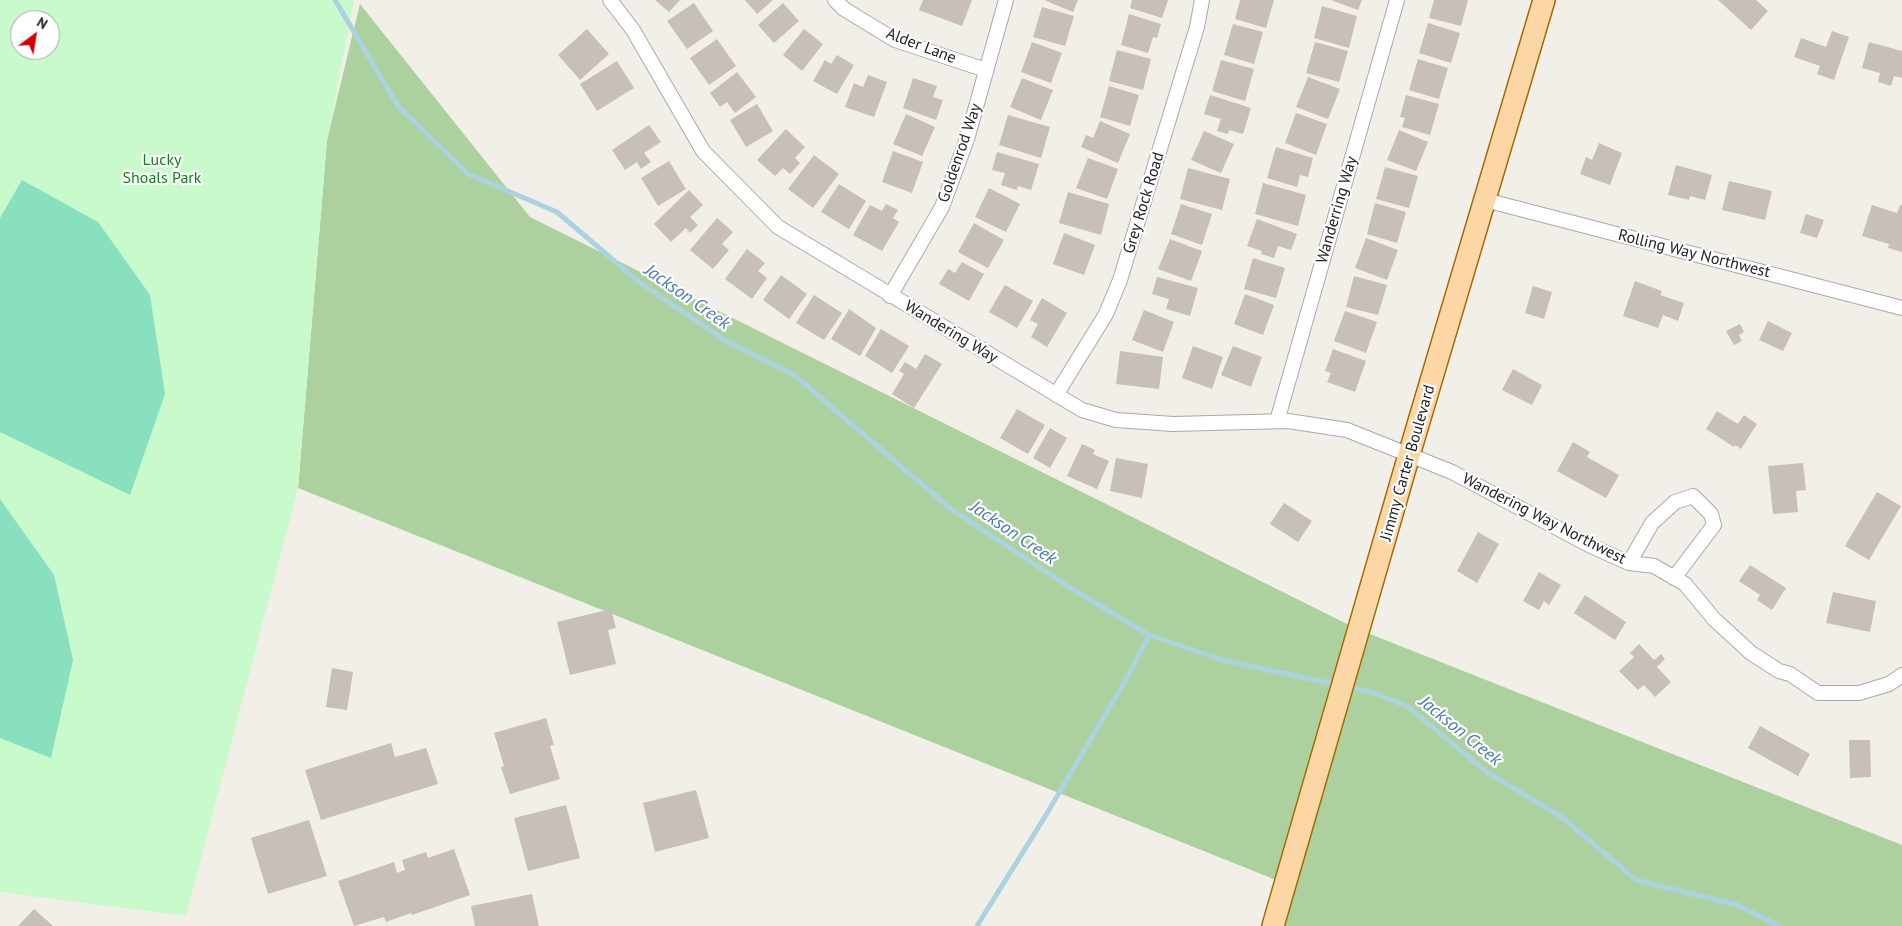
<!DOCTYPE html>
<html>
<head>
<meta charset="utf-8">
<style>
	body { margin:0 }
	#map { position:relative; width:1902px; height:926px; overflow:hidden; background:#f2efe9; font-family:"PT Sans",sans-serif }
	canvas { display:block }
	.north { position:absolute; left:10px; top:10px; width:50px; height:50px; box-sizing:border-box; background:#fff; border:1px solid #a7a7a7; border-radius:50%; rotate:31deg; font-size:14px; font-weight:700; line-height:20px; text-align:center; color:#222 }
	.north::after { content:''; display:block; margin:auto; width:18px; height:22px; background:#d40000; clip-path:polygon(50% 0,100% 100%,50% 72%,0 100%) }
</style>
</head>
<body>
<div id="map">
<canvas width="1902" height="926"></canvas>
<div class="north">N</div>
</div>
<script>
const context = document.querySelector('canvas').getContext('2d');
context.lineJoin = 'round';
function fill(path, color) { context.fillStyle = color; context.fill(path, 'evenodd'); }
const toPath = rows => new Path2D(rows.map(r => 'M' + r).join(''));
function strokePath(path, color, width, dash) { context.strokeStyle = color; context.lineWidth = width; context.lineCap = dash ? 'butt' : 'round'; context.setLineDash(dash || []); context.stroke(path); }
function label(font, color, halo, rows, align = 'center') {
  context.font = font + ' "PT Sans",sans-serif'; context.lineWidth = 4.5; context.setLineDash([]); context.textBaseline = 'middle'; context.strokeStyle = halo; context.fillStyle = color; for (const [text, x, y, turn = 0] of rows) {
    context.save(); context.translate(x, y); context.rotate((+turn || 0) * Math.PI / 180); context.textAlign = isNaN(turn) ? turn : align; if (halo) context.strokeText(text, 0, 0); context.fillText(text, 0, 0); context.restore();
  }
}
fill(toPath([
	[360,4,530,217,1355,628,1902,845,1902,926,1273,926,1286,884,298,488,327,140]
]), '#add19e');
fill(toPath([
	[0,0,354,0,327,140,298,488,186,916,0,892],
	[20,20,50,20,50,50,20,50]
]), '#c8facc');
fill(toPath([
	[22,180,98,222,150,295,165,394,130,495,0,432,0,218],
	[0,499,54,575,73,660,51,758,0,738]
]), '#88e0be');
strokePath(toPath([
	[335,0,398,106,468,174,557,212,639,282,726,341,794,375,951,509,1072,589,1149,635,1222,660,1338,685],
	[1346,687,1371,692,1407,706,1488,773,1563,818,1636,880,1737,905,1780,926],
	[977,926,1046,815,1128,676,1149,635]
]), '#aad3df', 5);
fill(toPath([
	[655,0,680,0,669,12],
	[745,0,773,0,757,14],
	[923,0,972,0,962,26,919,10],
	[1044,0,1078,0,1073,12],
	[1132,0,1168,0,1162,18,1130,8],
	[1240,0,1274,0,1266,28,1235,19],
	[1331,0,1362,0,1358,10],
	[1434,0,1468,0,1461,26,1429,18],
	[1718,0,1756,0,1768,11,1751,30],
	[694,3,713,31,687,49,667,21],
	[783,3,799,21,774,43,758,25],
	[1322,6,1357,16,1349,48,1314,38],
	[1042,7,1074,16,1065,46,1033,37],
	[1129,14,1161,24,1157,38,1153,37,1148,53,1121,45],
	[1428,23,1460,33,1451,63,1419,53],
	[1233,24,1263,32,1254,64,1224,55],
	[587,29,609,54,580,80,558,55],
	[804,29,823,44,802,71,783,55],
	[1832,31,1849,37,1834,80,1817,74,1820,66,1794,57,1801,38,1826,47],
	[717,39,736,66,709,85,690,58],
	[1032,42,1062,53,1051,83,1021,72],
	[1315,42,1348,51,1339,82,1306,73],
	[1869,42,1902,51,1902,78,1894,76,1891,86,1878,82,1880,73,1862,68],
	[1117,50,1151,59,1143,90,1109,81],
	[837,55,854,65,837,94,813,81,825,60,831,64],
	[1418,59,1448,68,1439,99,1409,90],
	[1221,60,1254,69,1245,101,1212,91],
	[617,61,634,88,597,111,580,84],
	[737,72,756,97,735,113,727,102,720,107,710,93],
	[868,75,887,82,874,117,845,107,854,83,863,87],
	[1308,77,1340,89,1328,119,1296,107],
	[913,78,937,86,933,97,943,100,936,120,903,108],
	[1022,78,1053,90,1041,120,1010,107],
	[1109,86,1139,95,1130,126,1100,117],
	[1210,95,1251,108,1243,134,1229,130,1228,134,1217,131,1221,119,1204,114],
	[1406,95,1439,104,1430,135,1402,127,1405,118,1400,117],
	[757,104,773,131,746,147,730,120],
	[1296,113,1327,124,1316,155,1285,143],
	[906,114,935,127,922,156,893,144],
	[1008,115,1050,127,1041,158,999,145],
	[1100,121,1130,134,1118,163,1081,147,1086,135,1093,138],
	[649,125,661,142,644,153,651,162,641,169,637,162,625,170,612,150],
	[786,129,805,147,795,158,800,163,790,174,783,168,775,176,757,160],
	[1399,130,1428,142,1416,171,1387,160],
	[1204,131,1234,144,1221,173,1191,160],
	[1599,143,1622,153,1610,185,1580,174,1586,157,1592,160],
	[1276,147,1313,158,1308,177,1300,175,1297,187,1267,178],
	[893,151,923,162,912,193,882,182],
	[997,152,1039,164,1031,190,1018,186,1017,190,1001,185,1005,173,992,170],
	[814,155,839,174,813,208,788,189],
	[1088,158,1118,169,1107,199,1076,188],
	[669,161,686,189,658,206,641,178],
	[1676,165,1712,175,1705,200,1690,196,1689,200,1668,195],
	[1385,167,1418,176,1409,208,1376,199],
	[1188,168,1230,179,1222,210,1180,199],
	[1729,181,1772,191,1765,220,1722,210],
	[1263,183,1306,195,1298,226,1255,214],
	[839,184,866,201,849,229,821,212],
	[989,188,1020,204,1006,232,975,217],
	[689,190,703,205,690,217,698,225,690,233,686,228,671,242,654,224],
	[1068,192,1109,204,1101,235,1059,223],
	[1375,203,1406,212,1397,243,1367,234],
	[886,204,898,210,893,218,899,222,882,251,853,235,870,205,882,211],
	[1181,204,1212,214,1202,245,1171,234],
	[1872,205,1897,213,1900,205,1902,205,1902,252,1888,248,1889,244,1862,236],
	[1806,214,1824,220,1817,238,1800,233],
	[717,218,733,232,722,244,729,250,713,269,690,250],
	[1257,219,1297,234,1291,250,1278,246,1274,258,1261,254,1262,251,1247,246],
	[974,223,1004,240,988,268,958,252],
	[1064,233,1095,245,1084,275,1053,264],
	[1366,238,1398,250,1387,280,1355,268],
	[1170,239,1202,251,1191,281,1158,269],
	[747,249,765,263,758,271,767,278,752,299,725,279],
	[1253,258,1285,268,1276,298,1244,289],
	[962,262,984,274,969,301,939,284,948,269,955,273],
	[781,275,807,294,789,319,763,300],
	[1354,276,1387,285,1378,315,1346,307],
	[1157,277,1198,288,1190,316,1166,309,1169,299,1152,294],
	[1635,281,1662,291,1660,295,1684,303,1678,321,1663,315,1658,328,1623,316],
	[1005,285,1033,301,1017,328,989,312],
	[1533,286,1552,292,1544,319,1525,313],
	[1245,294,1274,305,1263,335,1234,324],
	[814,295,842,313,824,340,796,323],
	[1042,298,1067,313,1047,347,1031,337,1038,324,1030,320],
	[849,309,876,328,860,356,831,339],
	[1144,310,1174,322,1163,352,1132,340],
	[1345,311,1377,322,1366,353,1334,341],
	[1768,321,1792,333,1783,351,1759,340],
	[1740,324,1744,332,1739,335,1742,341,1734,345,1726,331],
	[881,329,909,346,892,373,865,356],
	[1193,346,1223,357,1212,389,1182,378],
	[1233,346,1262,357,1251,387,1221,375],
	[1333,349,1366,361,1355,392,1327,382,1331,373,1325,371],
	[1120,351,1163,357,1159,389,1116,384],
	[925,354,942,364,914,408,892,394,904,374,899,371,905,362,916,369],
	[1513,369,1542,385,1532,405,1502,390],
	[1017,409,1045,425,1028,454,1000,438],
	[1717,411,1738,424,1744,415,1757,424,1741,449,1735,445,1734,447,1706,429],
	[1050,428,1067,438,1050,468,1033,458],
	[1573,442,1590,452,1587,457,1619,475,1606,498,1557,471],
	[1082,444,1095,450,1093,454,1109,461,1097,489,1067,476],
	[1116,458,1148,464,1142,498,1110,491],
	[1803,463,1806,490,1796,491,1798,512,1773,514,1768,466],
	[1877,492,1901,506,1869,560,1845,546],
	[1284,503,1312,521,1298,542,1270,524],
	[1478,532,1499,544,1477,583,1457,571],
	[1750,565,1786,588,1772,610,1757,600,1760,595,1739,581],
	[1539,572,1561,585,1549,605,1544,601,1539,610,1523,601],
	[1833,592,1876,601,1870,632,1826,623],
	[1585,595,1626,622,1615,640,1574,613],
	[611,609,616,628,608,630,616,664,570,675,557,622],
	[1639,644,1654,660,1661,654,1665,659,1657,667,1671,682,1655,697,1644,685,1638,690,1619,671,1634,657,1630,653],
	[332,668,353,672,347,710,326,707],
	[546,718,554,745,550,746,560,779,510,794,501,767,504,766,494,733],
	[1760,726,1810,754,1798,776,1748,748],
	[1849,740,1870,740,1871,777,1850,778],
	[391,743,395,757,426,748,438,784,321,820,305,770],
	[696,790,709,838,655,852,643,803],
	[566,805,580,858,528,871,514,818],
	[309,820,327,876,268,894,251,838],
	[454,849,470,895,412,915,411,913,386,922,384,917,354,926,338,881,394,862,397,873,405,870,402,860,426,852,428,858],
	[532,894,539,926,475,926,471,906],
	[34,909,53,926,18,926]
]), '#c7bfb8');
const minor = toPath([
	[610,0,633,30,703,151,778,227,1082,410,1116,420,1173,424,1288,421,1347,430,1452,472,1589,545,1629,563,1654,566,1685,584,1714,619,1751,653,1779,671,1790,674,1818,693,1859,693,1889,684,1902,675],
	[835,0,844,9,895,40,986,70],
	[1485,200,1902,308],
	[890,296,942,207,967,139,1006,0],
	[1056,395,1106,314,1120,280,1197,27,1202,0],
	[1277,421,1397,0],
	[1629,563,1652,523,1675,502,1693,496,1711,514,1714,525,1674,578]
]);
const primary = toPath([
	[1273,926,1409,455,1544,0]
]);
strokePath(minor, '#a9a9a9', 16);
strokePath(primary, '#a06b00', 24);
strokePath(minor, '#fff', 14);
strokePath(primary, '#fcd6a4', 21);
label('16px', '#222', '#fff', [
	["Alder Lane",921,46,21],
	["Goldenrod Way",960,153,-71],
	["Grey Rock Road",1144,203,-73],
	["Wanderring Way",1337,210,-74],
	["Rolling Way Northwest",1694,254,14],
	["Wandering Way",951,332,31],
	["Jimmy Carter Boulevard",1408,463,-74],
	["Wandering Way Northwest",1544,519,27]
]);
label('16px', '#0c8416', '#fff', [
	["Lucky",162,160],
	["Shoals Park",162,178]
]);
label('italic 18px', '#4a7aab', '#fff', [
	["Jackson Creek",687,297,35],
	["Jackson Creek",1013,533,34],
	["Jackson Creek",1460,731,39]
]);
</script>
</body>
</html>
